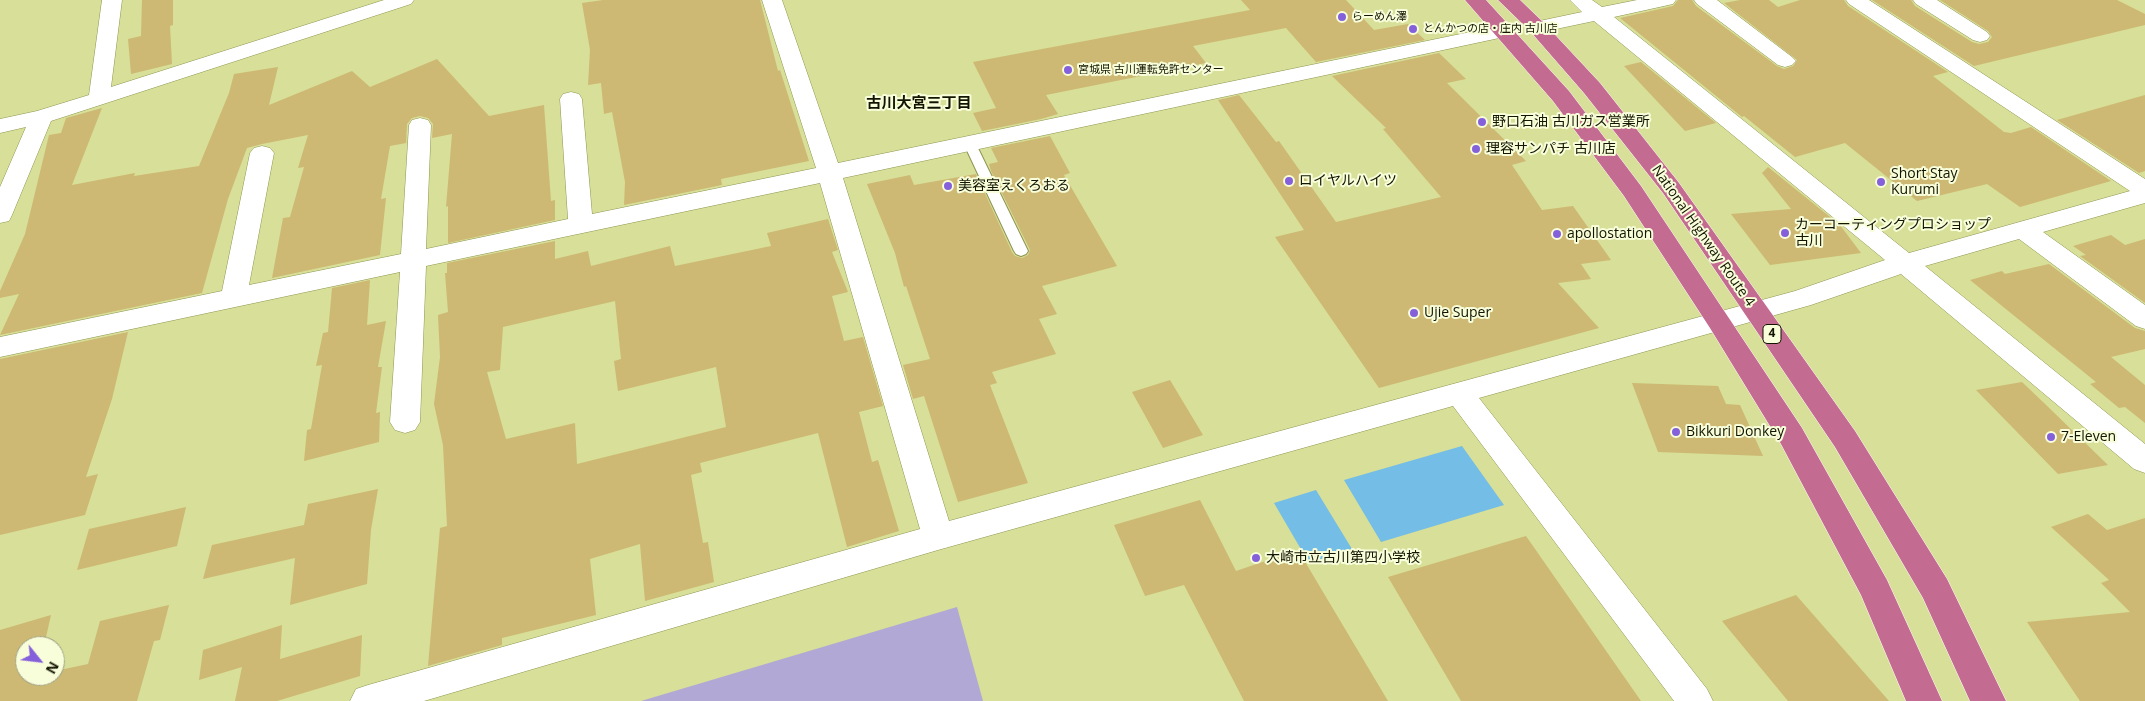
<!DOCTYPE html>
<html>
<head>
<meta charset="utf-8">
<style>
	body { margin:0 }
	#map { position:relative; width:2145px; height:701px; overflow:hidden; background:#d7df98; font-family:"Open Sans",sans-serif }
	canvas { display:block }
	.north { position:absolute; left:15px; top:636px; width:50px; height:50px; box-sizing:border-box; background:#f8fdda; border:1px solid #9ca083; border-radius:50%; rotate:119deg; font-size:14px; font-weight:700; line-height:20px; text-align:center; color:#131500 }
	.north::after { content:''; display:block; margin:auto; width:18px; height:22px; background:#8560db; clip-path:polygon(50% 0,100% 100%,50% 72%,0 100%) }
</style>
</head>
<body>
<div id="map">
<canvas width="2145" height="701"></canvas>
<div class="north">N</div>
</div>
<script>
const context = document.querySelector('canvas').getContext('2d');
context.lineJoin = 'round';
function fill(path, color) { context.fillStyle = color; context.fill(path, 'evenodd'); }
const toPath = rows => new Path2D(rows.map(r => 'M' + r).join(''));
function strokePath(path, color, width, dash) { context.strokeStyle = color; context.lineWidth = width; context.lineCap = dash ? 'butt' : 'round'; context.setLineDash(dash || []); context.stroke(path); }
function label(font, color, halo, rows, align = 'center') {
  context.font = font + ' "Open Sans","Noto Sans JP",sans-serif'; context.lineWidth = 4; context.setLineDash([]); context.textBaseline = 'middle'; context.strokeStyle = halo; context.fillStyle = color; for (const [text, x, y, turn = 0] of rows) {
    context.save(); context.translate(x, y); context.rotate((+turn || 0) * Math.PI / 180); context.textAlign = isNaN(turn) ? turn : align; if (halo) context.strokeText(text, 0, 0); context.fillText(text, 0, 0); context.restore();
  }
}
fill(toPath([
	[957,607,983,701,641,701]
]), '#b1a8d5');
fill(toPath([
	[1462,446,1504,505,1381,542,1344,480],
	[1316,490,1352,549,1309,563,1274,503]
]), '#73bde6');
fill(toPath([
	[142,0,173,0,173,25,170,26,172,64,131,74,128,39,141,36],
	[603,0,760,0,778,71,780,70,809,161,721,179,722,185,624,205,625,182,612,112,604,114,601,83,588,85,590,50,582,3],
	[1241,0,1346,0,1374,30,1408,24,1425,40,1316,62,1286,28,1193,46,1206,63,1046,95,1058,114,1041,119,982,131,973,113,996,108,973,62,1250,10],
	[1678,0,1692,0,1696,6,1777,66,1784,69,1793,66,1797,60,1724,3,1740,0,1769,0,1778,7,1800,0,1844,0,1848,6,1948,72,1933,76,2004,132,2011,133,2031,127,2111,181,2020,207,1987,184,1917,201,1845,143,1795,157,1744,116,1742,117,1620,18,1673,6],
	[1872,0,1911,0,1915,6,1972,42,1979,44,1988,42,1992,37,1988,31,1940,0,2117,0,2145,14,2145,25,1974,66],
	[1439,53,1466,79,1447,83,1526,161,1512,165,1542,210,1573,206,1611,260,1581,264,1591,279,1558,283,1599,328,1379,388,1275,237,1304,230,1218,100,1239,95,1276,142,1279,141,1336,222,1441,197,1383,129,1386,128,1332,76],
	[437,59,489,116,544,105,551,201,555,200,555,220,448,243,448,206,446,207,452,134,432,138,433,124,428,118,420,116,412,118,407,124,406,143,390,146,381,199,386,198,380,255,272,278,283,218,290,217,304,167,298,168,308,135,262,144,247,148,228,199,202,293,0,335,19,294,0,298,0,291,25,234,49,135,61,133,66,118,102,108,72,185,135,173,134,176,199,166,229,93,234,74,278,67,269,105,352,71,370,87],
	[1641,62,1716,123,1685,131,1624,66],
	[2145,95,2145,171,2139,173,2057,120],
	[1050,136,1070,173,1064,175,1117,266,1042,286,1057,314,1039,319,1056,354,992,372,997,383,990,385,1028,483,958,502,924,396,913,399,903,365,930,359,906,286,904,287,895,253,867,184,910,175,914,185,976,174,1012,252,1015,256,1022,258,1028,255,1030,250,991,171,989,164,998,162,991,148],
	[1768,167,1840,225,1861,253,1770,265,1731,214,1791,209,1762,173],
	[828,219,838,250,832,252,848,292,832,296,844,341,863,337,883,406,859,412,872,462,878,460,899,531,847,547,818,433,700,463,702,472,691,475,703,543,708,542,714,582,645,601,640,544,590,559,596,615,502,638,502,645,428,666,440,528,447,526,443,445,434,404,440,357,438,315,448,312,445,273,447,273,447,263,555,241,555,259,588,251,591,266,670,246,675,266,771,246,767,233],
	[615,301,621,359,614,361,618,391,716,367,726,427,577,464,575,423,506,439,487,372,500,370,503,327],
	[2111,235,2125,245,2145,239,2145,303,2080,256,2086,255,2073,246],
	[2049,264,2135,328,2145,331,2145,349,2111,357,2145,385,2145,423,2125,407,2119,408,2090,384,2096,382,1970,280,2002,271,2005,274],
	[370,280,367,325,386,321,378,367,382,367,376,413,380,412,379,442,304,461,307,430,311,429,322,365,316,366,323,333,328,332,332,288],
	[128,332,112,399,86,477,98,474,85,515,0,535,0,359],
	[1170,380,1203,435,1163,448,1132,392],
	[2022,382,2043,402,2108,465,2058,474,1976,390],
	[1632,383,1718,386,1726,404,1740,405,1763,456,1658,452],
	[378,489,371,530,367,584,290,605,295,558,203,579,212,545,304,525,308,504],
	[1200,500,1236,571,1298,550,1388,701,1244,701,1184,585,1145,596,1114,525],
	[186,507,177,546,77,570,89,529],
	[2088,514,2107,530,2145,518,2145,701,2080,701,2027,622,2130,612,2101,583,2109,580,2051,527],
	[1526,536,1641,701,1461,701,1388,577],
	[1796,595,1889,701,1788,701,1722,621],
	[169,605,160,640,154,641,137,701,0,701,0,630,51,615,44,646,25,646,25,676,55,676,55,671,88,664,100,621],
	[282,625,280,659,362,635,360,676,277,701,235,701,242,667,199,680,203,650]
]), '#cdb973');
const lane = toPath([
	[969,138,975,142,1028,251,1026,254,1021,256,1016,254,1014,251,963,142,969,138]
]);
const street = toPath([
	[102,0,122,0,111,87,384,0,414,0,411,4,51,121,12,215,9,221,0,223,0,187,26,127,0,133,0,119,37,111,89,95,102,0],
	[762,0,782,0,838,163,1504,25,1511,27,1514,31,1511,35,1504,37,843,178,949,521,1795,291,1885,260,1594,21,1537,33,1530,31,1527,27,1530,23,1582,12,1570,0,1592,0,1602,7,1637,0,1676,0,1673,4,1614,17,1909,253,2130,191,1849,4,1846,0,1869,0,2145,179,2145,203,2043,232,2145,305,2145,329,2136,326,2019,239,1925,266,2145,444,2145,473,2134,469,1901,274,1811,305,1479,398,1707,689,1713,701,1674,701,1453,406,938,550,424,701,350,701,356,689,368,685,920,529,820,183,426,266,420,422,415,430,405,433,395,430,390,422,400,272,0,357,0,337,222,291,250,153,254,148,262,146,270,148,274,153,249,285,401,254,409,125,412,120,420,118,428,120,431,125,426,249,568,219,560,99,563,94,571,92,579,94,582,99,592,214,816,168,762,0],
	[1694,0,1717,0,1792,57,1796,61,1792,65,1785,67,1778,65,1697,4,1694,0],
	[1913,0,1937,0,1987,32,1990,36,1987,40,1980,42,1973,40,1916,4,1913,0]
]);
const highway = toPath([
	[1465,0,1486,0,1569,91,1641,186,1802,428,1887,580,1942,701,1906,701,1861,595,1781,444,1710,328,1624,196,1553,101,1465,0],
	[1498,0,1520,0,1544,23,1600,83,1679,183,1855,431,1947,579,2006,701,1970,701,1923,598,1835,447,1663,193,1584,93,1530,31,1498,0]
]);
strokePath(lane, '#8d9550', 2);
strokePath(street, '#8d9550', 1);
strokePath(highway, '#fff', 1);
fill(lane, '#fff');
fill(street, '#fff');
fill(highway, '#c46b91');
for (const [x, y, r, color] of [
	[1342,17,5,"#8560db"],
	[1413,29,5,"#8560db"],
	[1068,70,5,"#8560db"],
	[1482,122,5,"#8560db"],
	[1476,149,5,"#8560db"],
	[1289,181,5,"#8560db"],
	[1881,182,5,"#8560db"],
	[948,186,5,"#8560db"],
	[1785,233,5,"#8560db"],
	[1557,234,5,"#8560db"],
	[1414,313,5,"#8560db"],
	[1676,432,5,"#8560db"],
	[2051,437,5,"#8560db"],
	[1256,558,5,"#8560db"]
]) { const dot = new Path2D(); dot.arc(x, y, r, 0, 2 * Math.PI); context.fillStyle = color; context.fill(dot); strokePath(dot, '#f8fdda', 2); }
label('11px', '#131500', '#f8fdda', [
	["らーめん澤",1352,17],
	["とんかつの店・庄内 古川店",1423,29],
	["宮城県 古川運転免許センター",1078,70]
], 'left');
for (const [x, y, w] of [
	[1772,334,18]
]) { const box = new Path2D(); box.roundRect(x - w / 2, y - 9.5, w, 19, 4); context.fillStyle = '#f8fdda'; context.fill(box); strokePath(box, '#131500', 1); }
label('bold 12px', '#131500', null, [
	["4",1772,334]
]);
label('14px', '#131500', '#f8fdda', [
	["野口石油 古川ガス営業所",1492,122],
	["理容サンパチ 古川店",1486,149],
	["Short Stay",1891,174],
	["Kurumi",1891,190],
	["ロイヤルハイツ",1299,181],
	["美容室えくろおる",958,186],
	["カーコーティングプロショップ",1795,225],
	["古川",1795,241],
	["apollostation",1567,234],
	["Ujie Super",1424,313],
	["Bikkuri Donkey",1686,432],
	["7-Eleven",2061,437],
	["大崎市立古川第四小学校",1266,558]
], 'left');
label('14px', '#131500', '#f8fdda', [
	["National Highway Route 4",1703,236,55]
]);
label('bold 15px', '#131500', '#f8fdda', [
	["古川大宮三丁目",919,104]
]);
</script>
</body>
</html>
